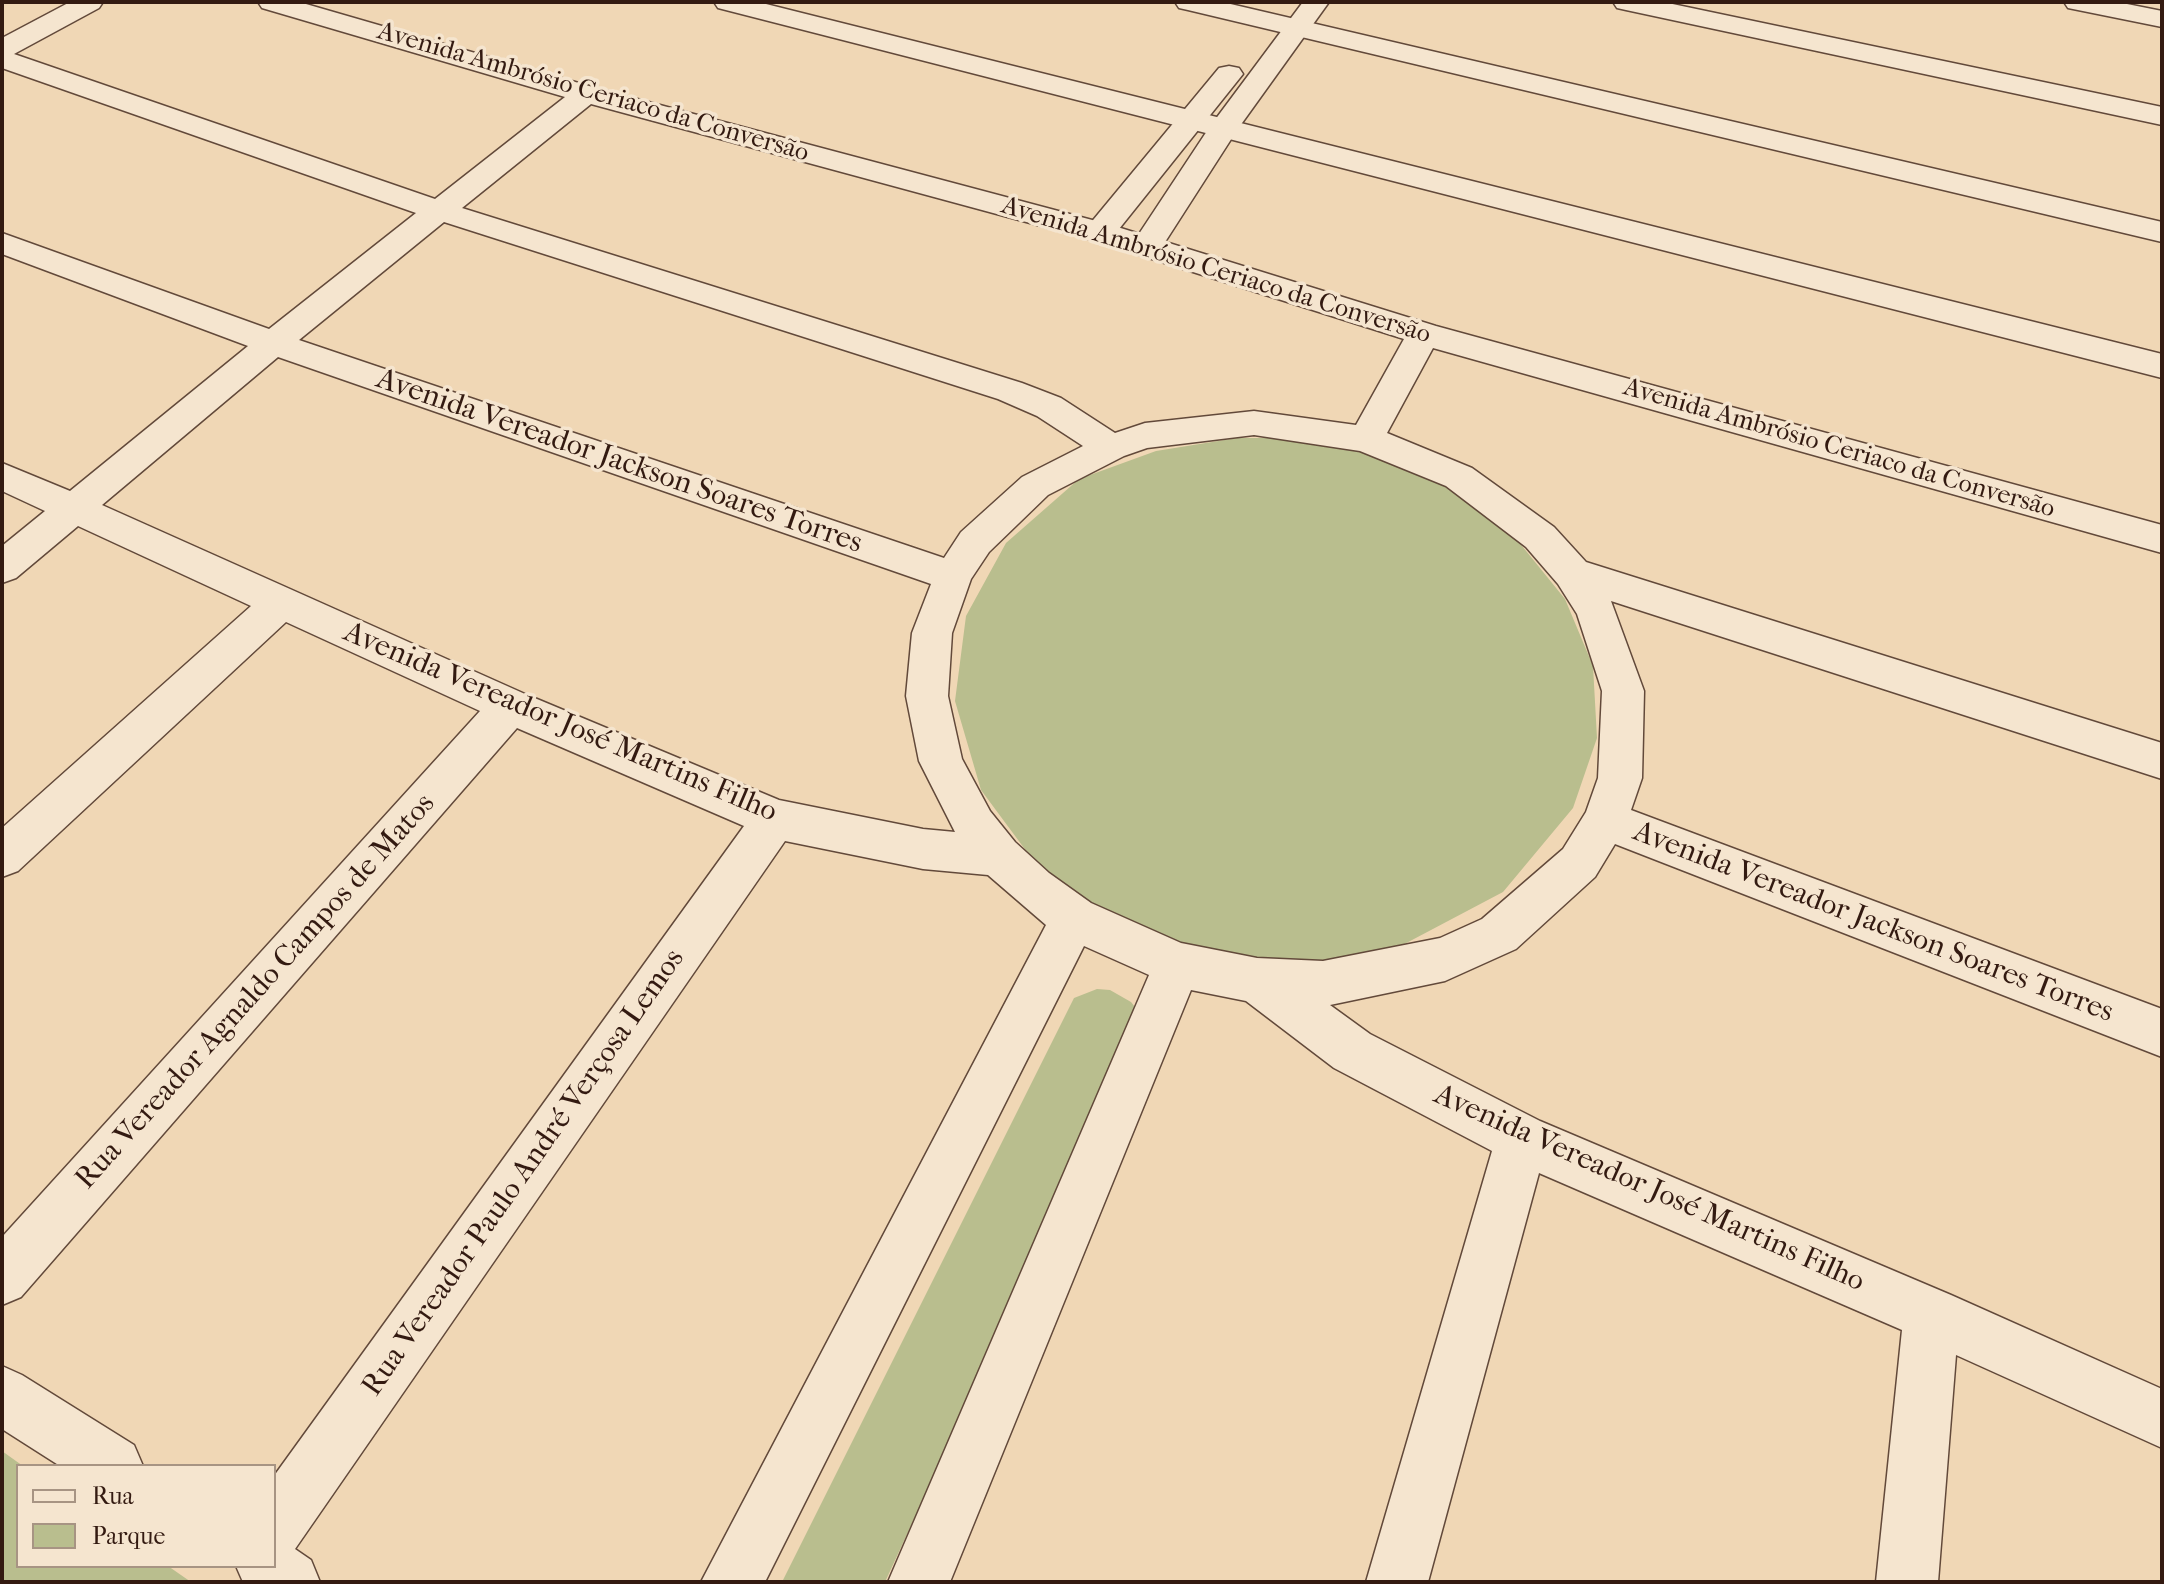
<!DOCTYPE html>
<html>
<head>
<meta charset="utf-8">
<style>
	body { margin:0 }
	#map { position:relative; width:2164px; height:1584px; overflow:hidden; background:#f0d7b5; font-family:"IM FELL French Canon",serif }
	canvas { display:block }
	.frame { position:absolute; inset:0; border:4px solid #331a11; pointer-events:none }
	.legend { position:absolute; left:16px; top:1464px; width:260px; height:104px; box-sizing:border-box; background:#f5e5cf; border:2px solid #a79483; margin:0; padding:10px 14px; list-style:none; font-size:24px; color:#331a11 }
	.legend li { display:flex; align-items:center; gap:16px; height:40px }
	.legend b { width:40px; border:2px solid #a79483 }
</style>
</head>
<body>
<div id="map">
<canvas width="2164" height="1584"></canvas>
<div class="frame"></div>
<ul class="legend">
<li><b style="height:10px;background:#f5e5cf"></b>Rua</li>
<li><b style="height:22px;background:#b9be8e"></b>Parque</li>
</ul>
</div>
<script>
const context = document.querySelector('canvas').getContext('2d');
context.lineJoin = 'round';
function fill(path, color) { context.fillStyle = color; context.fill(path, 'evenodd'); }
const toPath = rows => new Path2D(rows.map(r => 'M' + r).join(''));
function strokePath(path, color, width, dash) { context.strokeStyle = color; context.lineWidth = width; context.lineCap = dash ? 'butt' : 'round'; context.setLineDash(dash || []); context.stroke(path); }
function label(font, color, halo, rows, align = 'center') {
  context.font = font + ' "IM FELL French Canon",serif'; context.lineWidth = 7; context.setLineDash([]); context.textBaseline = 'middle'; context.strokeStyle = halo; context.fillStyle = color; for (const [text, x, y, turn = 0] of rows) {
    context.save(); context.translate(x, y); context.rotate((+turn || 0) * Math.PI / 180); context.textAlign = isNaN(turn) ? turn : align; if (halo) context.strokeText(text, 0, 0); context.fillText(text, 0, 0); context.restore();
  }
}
fill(toPath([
	[1237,438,1322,438,1395,459,1461,494,1518,541,1565,599,1593,666,1597,738,1573,808,1503,892,1395,949,1263,971,1142,939,1044,875,981,790,955,701,966,616,1006,543,1079,479,1156,451],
	[1097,989,1110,990,1131,1002,1139,1012,1142,1024,885,1582,782,1582,1074,998],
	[2,1451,23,1466,18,1466,18,1566,168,1566,191,1582,2,1582]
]), '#b9be8e');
const minor = toPath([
	[70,2,103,2,99,8,14,54,435,199,565,97,262,8,258,2,299,2,596,88,1111,225,1436,326,2162,525,2162,553,1433,348,1387,433,1472,468,1554,527,1586,562,2162,743,2162,779,1611,601,1644,691,1642,778,1631,810,2162,1009,2162,1057,1615,844,1595,877,1516,949,1445,981,1330,1005,1370,1034,1540,1121,1951,1295,2162,1389,2162,1448,1956,1355,1938,1582,1876,1582,1902,1330,1539,1173,1428,1582,1366,1582,1492,1151,1334,1068,1246,1001,1191,990,950,1582,888,1582,1149,975,1084,946,765,1582,701,1582,1046,925,988,875,923,869,785,841,295,1549,311,1560,320,1582,243,1582,236,1566,274,1566,274,1476,744,826,517,728,21,1297,2,1305,2,1237,480,711,286,622,18,871,2,877,2,828,251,606,78,526,16,578,2,583,2,546,45,511,2,491,2,463,70,491,248,346,2,254,2,233,269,329,416,213,2,68,2,38,70,2],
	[591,104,1089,239,1404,339,1356,425,1254,411,1145,423,1115,433,1061,398,1022,383,462,208,591,104],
	[444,222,998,399,1037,416,1083,446,1022,477,961,532,944,558,299,340,444,222],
	[278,357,931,584,912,633,906,696,919,761,955,832,923,829,779,800,525,694,102,505,278,357],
	[1254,435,1360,451,1446,486,1526,547,1558,584,1577,614,1602,691,1598,778,1586,812,1563,849,1482,919,1440,938,1323,961,1257,958,1181,943,1091,903,1049,873,1015,842,990,811,962,759,948,696,952,633,971,579,989,552,1048,495,1124,456,1147,448,1254,435],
	[714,2,758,2,2162,354,2162,378,718,8,714,2],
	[1175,2,1222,2,2162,222,2162,242,1188,10,1179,8,1175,2],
	[1613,2,1663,2,2162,107,2162,125,1626,10,1617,8,1613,2],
	[2064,2,2117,2,2162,11,2162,27,2068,8,2064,2],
	[2,1366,22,1375,134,1445,143,1466,60,1466,2,1429,2,1366]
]);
const tertiary = toPath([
	[1303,2,1329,2,1237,130,1158,253,1147,256,1136,253,1131,246,1209,128,1303,2],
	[1229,66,1239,68,1243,74,1111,239,1100,242,1089,239,1084,232,1089,225,1219,68,1229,66]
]);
strokePath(minor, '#62493a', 3);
strokePath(tertiary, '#62493a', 3);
fill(minor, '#f5e5cf');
fill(tertiary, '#f5e5cf');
label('26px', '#331a11', '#f5e5cf', [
	["Avenida Ambrósio Ceriaco da Conversão",593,93,16],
	["Avenida Ambrósio Ceriaco da Conversão",1216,271,17],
	["Avenida Ambrósio Ceriaco da Conversão",1839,449,16]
]);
label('30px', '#331a11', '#f5e5cf', [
	["Avenida Vereador Jackson Soares Torres",619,462,19],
	["Avenida Vereador José Martins Filho",560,723,23],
	["Avenida Vereador Jackson Soares Torres",1873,923,21],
	["Rua Vereador Agnaldo Campos de Matos",256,992,-48],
	["Rua Vereador Paulo André Verçosa Lemos",524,1173,-55],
	["Avenida Vereador José Martins Filho",1649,1189,24]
]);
</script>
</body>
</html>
